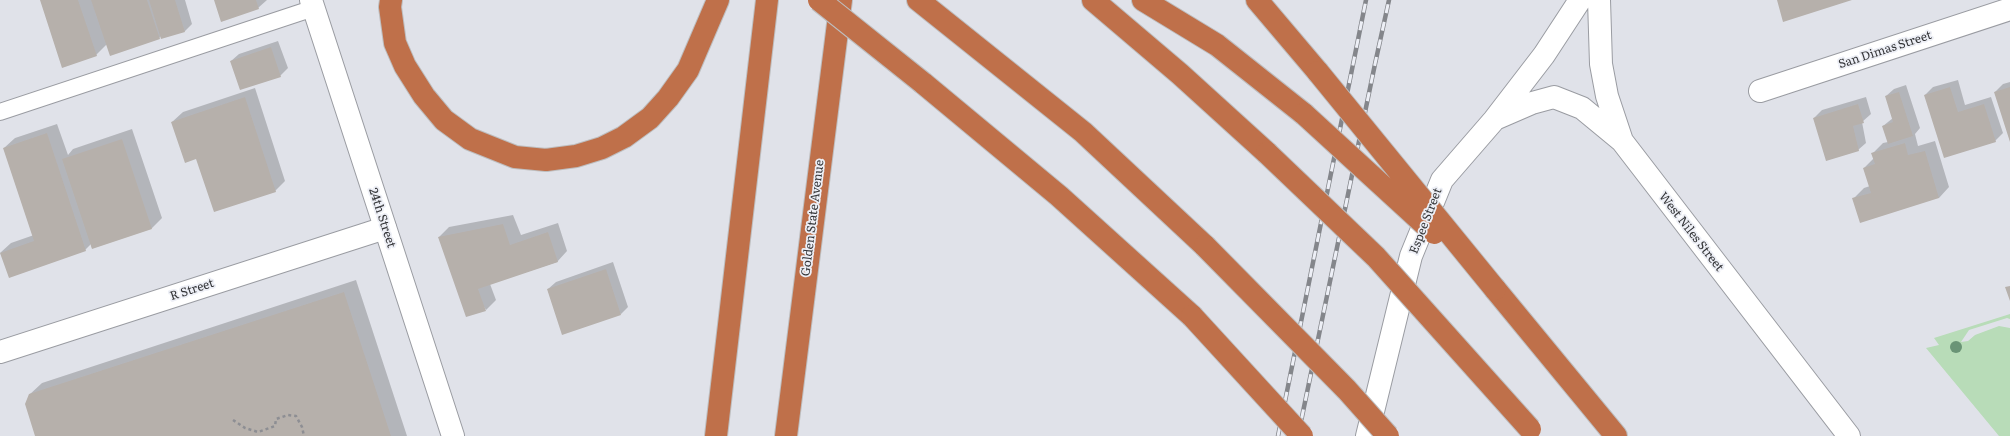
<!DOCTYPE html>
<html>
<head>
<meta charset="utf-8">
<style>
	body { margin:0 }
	canvas { display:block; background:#e0e2e9 }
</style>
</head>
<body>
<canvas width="2010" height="436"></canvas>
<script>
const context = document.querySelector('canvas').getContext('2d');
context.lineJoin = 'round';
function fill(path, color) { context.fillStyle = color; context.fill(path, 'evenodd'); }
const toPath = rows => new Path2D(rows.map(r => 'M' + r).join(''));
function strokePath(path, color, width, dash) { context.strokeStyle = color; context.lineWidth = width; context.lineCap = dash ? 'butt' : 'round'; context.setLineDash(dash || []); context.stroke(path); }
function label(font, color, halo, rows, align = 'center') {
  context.font = font + ' Literata,serif'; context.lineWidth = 3.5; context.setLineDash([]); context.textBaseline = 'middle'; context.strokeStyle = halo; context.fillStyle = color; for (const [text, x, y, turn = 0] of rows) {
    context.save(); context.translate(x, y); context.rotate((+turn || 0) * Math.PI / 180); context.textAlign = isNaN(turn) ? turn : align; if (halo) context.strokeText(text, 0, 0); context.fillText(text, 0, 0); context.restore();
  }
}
fill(toPath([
	[2010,314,2010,319,2007,318,1969,330,1961,342,1968,341,1975,335,1999,326,2010,328,2010,436,1999,436,1926,348,1939,345,1934,338]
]), '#b8dcb8');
fill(toPath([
	[41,0,185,0,192,24,185,31,162,38,161,36,159,38,107,44,96,55],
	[215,0,267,0,258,8],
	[278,41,288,68,280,76,231,61,239,54],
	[1958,80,1965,105,1991,97,2003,133,1995,141,1925,95,1933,87],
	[2010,82,2010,140,1995,92,2003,84],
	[1906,85,1920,128,1915,134,1918,146,1935,141,1949,187,1939,198,1853,199,1864,188,1870,186,1864,168,1874,158,1872,154,1883,143,1888,142,1883,126,1893,118,1886,96,1894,89],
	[255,88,285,181,275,191,172,122,183,112],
	[1866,97,1871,114,1862,122,1866,143,1858,150,1814,118,1822,110],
	[57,124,68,155,73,149,132,129,162,218,152,228,92,248,91,244,85,250,0,253,11,243,34,235,4,148,15,138],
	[513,215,521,235,558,223,567,251,557,262,490,284,496,300,486,310,439,237,449,227],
	[613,262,628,307,621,314,548,289,556,282],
	[356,280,407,436,36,436,29,395,42,383]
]), '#0003');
fill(toPath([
	[40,0,78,0,97,56,62,68],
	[91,0,147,0,160,39,110,56],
	[149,0,175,0,185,32,161,39],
	[214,0,256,0,259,9,221,22],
	[1777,0,1852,0,1783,22],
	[271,47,281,77,240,90,230,61],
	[1950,87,1958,112,1984,104,1996,142,1944,158,1924,95],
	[2010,87,2010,142,1994,92],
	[1899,92,1913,136,1888,144,1882,126,1893,122,1885,96],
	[245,97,276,192,214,212,196,159,185,163,171,122],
	[1858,104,1864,123,1853,126,1859,151,1826,161,1813,118],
	[47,133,86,251,9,278,0,253,34,241,3,148],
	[122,139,152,229,92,249,62,159],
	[1905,143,1908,155,1925,151,1939,198,1860,223,1852,198,1871,193,1863,168,1875,164,1871,153],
	[503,224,510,245,548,232,558,262,478,289,486,311,466,317,438,237],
	[606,269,621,315,562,335,547,289],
	[2010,286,2010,301,2005,287],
	[344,292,391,436,35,436,25,404,29,394]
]), '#b6b0ab');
const lane = toPath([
	[0,112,314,8]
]);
const street = toPath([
	[0,352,385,228]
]);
const secondary = toPath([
	[311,0,453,436],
	[1599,0,1601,64,1607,96,1622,141,1849,436],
	[1760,91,2010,9],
	[1495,119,1532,103,1554,97,1582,108,1622,141],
	[1367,436,1411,256,1442,180,1494,120,1544,55,1580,0]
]);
const highway = toPath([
	[391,0,390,7,395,43,405,66,424,96,444,120,470,139,515,157,546,160,576,156,602,148,624,137,650,118,668,98,688,70,718,0],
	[918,0,1083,132,1205,246],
	[1093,0,1180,74,1267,153],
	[1143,0,1217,45,1304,114],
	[1257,0,1318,72],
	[923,83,1059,196,1192,316],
	[1495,289,1616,436],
	[716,436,767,0],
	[786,436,841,0]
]);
strokePath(lane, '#9a9ca2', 18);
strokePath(street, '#9a9ca2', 24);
strokePath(secondary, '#9a9ca2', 24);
strokePath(highway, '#bebebf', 24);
strokePath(toPath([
	[233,420,245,428,258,432,275,426,276,419,288,415,296,416,302,427,304,436]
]), '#8d8e93', 2.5, [3, 3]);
strokePath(lane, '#fff', 16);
strokePath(street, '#fff', 22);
strokePath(secondary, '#fff', 22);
strokePath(highway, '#bf704a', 22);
const rail = toPath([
	[1278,436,1366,0],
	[1298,436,1375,64,1389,0]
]);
strokePath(rail, '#84868b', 4.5);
strokePath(rail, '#edeff6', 3, [9]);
const highwayBridge = toPath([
	[819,0,923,83],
	[1318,72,1495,289],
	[1304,114,1434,233],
	[1267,153,1376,257,1530,429],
	[1205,246,1347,390,1388,436],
	[1192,316,1302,436]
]);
strokePath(highwayBridge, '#bebebf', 24, []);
strokePath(highwayBridge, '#bf704a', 22);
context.fillStyle = '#6a9476';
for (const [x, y] of [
	[1956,347]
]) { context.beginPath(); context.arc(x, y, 6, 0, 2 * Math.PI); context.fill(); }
label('12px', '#343538', '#edeff6', [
	["San Dimas Street",1885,50,-18],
	["24th Street",382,218,72],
	["Golden State Avenue",813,218,-83],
	["Espee Street",1426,221,-69],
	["West Niles Street",1691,232,52],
	["R Street",192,290,-18]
]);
</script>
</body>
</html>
